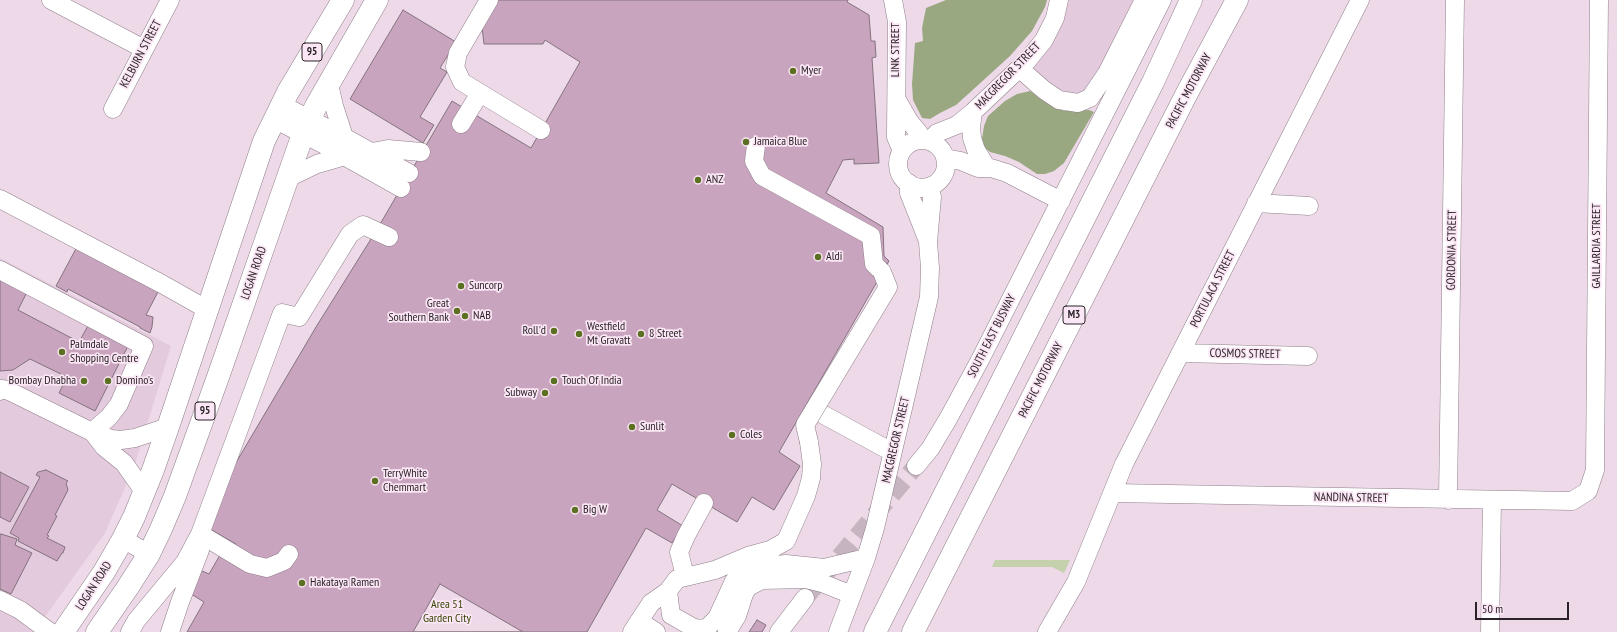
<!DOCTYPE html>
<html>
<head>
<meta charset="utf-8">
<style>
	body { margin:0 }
	#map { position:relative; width:1617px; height:632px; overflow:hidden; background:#edd9e7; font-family:"PT Sans Narrow",sans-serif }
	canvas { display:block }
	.scale { position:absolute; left:1475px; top:602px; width:94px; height:18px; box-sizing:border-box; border:2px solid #2b2328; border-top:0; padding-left:5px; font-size:12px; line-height:14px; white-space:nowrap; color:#2b2328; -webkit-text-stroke:3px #fae6f4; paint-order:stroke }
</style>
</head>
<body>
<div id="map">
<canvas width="1617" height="632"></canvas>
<div class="scale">50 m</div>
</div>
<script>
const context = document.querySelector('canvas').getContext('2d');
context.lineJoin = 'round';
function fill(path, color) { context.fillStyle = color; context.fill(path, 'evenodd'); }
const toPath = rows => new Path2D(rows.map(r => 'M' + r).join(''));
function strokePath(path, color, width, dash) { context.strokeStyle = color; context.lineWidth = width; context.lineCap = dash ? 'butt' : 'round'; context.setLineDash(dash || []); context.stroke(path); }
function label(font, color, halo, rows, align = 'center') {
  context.font = font + ' "PT Sans Narrow",sans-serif'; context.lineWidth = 3.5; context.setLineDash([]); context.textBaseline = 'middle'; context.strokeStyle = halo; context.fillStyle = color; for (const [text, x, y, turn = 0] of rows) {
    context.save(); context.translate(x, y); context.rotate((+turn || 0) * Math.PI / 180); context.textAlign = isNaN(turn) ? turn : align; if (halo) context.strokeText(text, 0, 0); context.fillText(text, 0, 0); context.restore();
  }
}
fill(toPath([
	[1069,0,1149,0,1091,102,1022,79,1048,50,1062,21],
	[0,258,171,346,134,467,105,533,34,632,0,632]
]), '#e4cadd');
fill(toPath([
	[995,560,1070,560,1064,573,1052,567,992,567]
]), '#c4d1ac');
fill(toPath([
	[946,0,1047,0,1045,7,1032,31,1010,56,977,86,956,105,940,113,930,119,922,118,913,100,912,84,915,43,923,41,922,28,926,8],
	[1030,91,1048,103,1064,111,1089,110,1094,112,1064,163,1054,171,1045,174,1037,174,1019,162,1005,156,990,152,985,148,982,139,984,126,988,116,1005,101,1017,94]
]), '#9aa882');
const building = toPath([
	[497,0,848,0,847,2,869,15,871,41,875,41,876,57,872,58,879,163,854,164,854,159,843,160,826,193,883,227,884,256,889,261,779,452,800,466,774,510,752,497,737,522,672,484,657,510,683,526,672,543,646,528,587,632,187,632,204,602,188,592,200,570,209,574,220,555,231,553,236,544,210,529,234,466,316,327,376,231,452,101,531,148,580,62,545,40,543,44,484,44,482,27,497,0],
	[403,10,456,42,440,68,447,72,420,117,434,125,423,143,350,99,403,10],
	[78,245,160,288,146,315,153,317,152,327,150,333,140,328,140,327,68,289,67,292,56,286,78,245],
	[0,278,27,292,18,310,79,342,89,324,129,344,95,411,59,393,67,377,30,359,13,370,0,371,0,278],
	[46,470,68,481,66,483,68,490,55,515,57,516,47,535,49,536,47,538,65,547,63,553,62,553,57,561,18,541,19,538,10,533,40,477,36,475,38,472,46,470],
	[0,472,29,487,10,522,0,517,0,472],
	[1,534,17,539,15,545,32,553,11,594,0,589,0,535,1,534],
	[440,584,523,632,413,632,440,584],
	[757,620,766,625,762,632,749,632,757,620]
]);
fill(building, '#c9a4be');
strokePath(building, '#84737f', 1);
strokePath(toPath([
	[805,598,916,466]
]), '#c6b5c1', 18, [18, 9]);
const minor = toPath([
	[51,0,144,49],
	[489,0,458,53,455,67,462,82,541,130],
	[893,0,897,22,896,132,896,137,902,151],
	[1019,68,1044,90,1059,100,1078,103,1090,98,1107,73,1144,0],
	[329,84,334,106,344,137],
	[897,100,909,121,919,133,920,140],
	[282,105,344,137,409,173],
	[113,109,170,0],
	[973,112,971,127,972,138,976,150,987,168],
	[274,119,319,142,401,188],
	[461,124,480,93],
	'898 164a24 24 0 1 1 48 0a24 24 0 1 1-48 0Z',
	[929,141,937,133,957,125,973,112,1027,61,1044,40,1055,18,1059,0],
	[756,146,754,161,762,176,871,236,874,264,882,272],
	[372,152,388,149,421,152],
	[945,158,961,161,978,168,991,168,1007,173,1061,201],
	[288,178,317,164,345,156],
	[909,183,909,193,928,241],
	[0,199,162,284,208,310],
	[1256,203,1309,206],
	[0,270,144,346,119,404,109,417,92,432],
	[1181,353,1308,356],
	[0,391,2,389,9,391,92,432,111,439,121,440,135,438,168,427],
	[824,415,892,452],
	[94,434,104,447,124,463,145,493],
	[916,466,930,449,948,419,980,360,1162,0],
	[1112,493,1572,501,1588,491,1595,470,1599,0],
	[1448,500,1455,0],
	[200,534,250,564,267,568,284,561,289,554],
	[123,539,149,554],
	[685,576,679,552,686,536,704,503],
	[668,591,671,615,694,628,701,629,707,628,717,618,734,581,740,575,751,569,766,566,786,564,824,568,866,558],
	[0,600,20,610,50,632],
	[639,621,656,632],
	[130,632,136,621,185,562,200,534,282,313,299,317,350,234,363,225,389,237],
	[170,632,180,602,200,550],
	[632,632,651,603,668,591,677,579,715,570,748,556,770,550,786,541,806,496,811,478,812,464,809,442],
	[727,632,737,616,744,594,748,587,762,580,806,579,822,583,852,595],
	[779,632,805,598],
	[838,632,866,558,875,528,929,297,930,268,928,242,932,197,930,186],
	[1047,632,1076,582,1124,464,1360,0],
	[1490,632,1492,500]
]);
const major = toPath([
	[63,632,104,572,123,539,134,517,153,470,168,427,264,141,288,92,343,0],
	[97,632,128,587,149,554,161,529,175,496,218,377,303,134,316,106,377,0]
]);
const highway = toPath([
	[875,632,1153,82,1191,0],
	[913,632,1187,93,1237,0]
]);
strokePath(minor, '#907f8b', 19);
strokePath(major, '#907f8b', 23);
strokePath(highway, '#907f8b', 23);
strokePath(minor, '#fff', 18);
strokePath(major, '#fff', 22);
strokePath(highway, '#fff', 22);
const minorBridge = toPath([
	[809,442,805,425,888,287,882,272]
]);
strokePath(minorBridge, '#907f8b', 19, []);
strokePath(minorBridge, '#fff', 18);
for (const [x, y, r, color] of [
	[793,71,4,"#5b7121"],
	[746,142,4,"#5b7121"],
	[698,180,4,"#5b7121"],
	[818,257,4,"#5b7121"],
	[461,286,4,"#5b7121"],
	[457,311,4,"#5b7121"],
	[465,316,4,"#5b7121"],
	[554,331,4,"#5b7121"],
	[579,334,4,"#5b7121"],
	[641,334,4,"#5b7121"],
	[62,352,4,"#5b7121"],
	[84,381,4,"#5b7121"],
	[108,381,4,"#5b7121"],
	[554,381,4,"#5b7121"],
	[545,393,4,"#5b7121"],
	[632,427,4,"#5b7121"],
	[732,435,4,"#5b7121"],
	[375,481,4,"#5b7121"],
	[575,510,4,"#5b7121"],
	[302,583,4,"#5b7121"]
]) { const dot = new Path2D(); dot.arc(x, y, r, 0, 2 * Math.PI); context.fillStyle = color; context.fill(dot); strokePath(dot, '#fae6f4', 1.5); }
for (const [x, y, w] of [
	[312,52,20],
	[1074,315,22],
	[205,411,20]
]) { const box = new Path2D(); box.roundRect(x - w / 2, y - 9, w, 18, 3); context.fillStyle = '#fae6f4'; context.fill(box); strokePath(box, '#2b2328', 1); }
label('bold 11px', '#2b2328', null, [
	["95",312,52],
	["M3",1074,315],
	["95",205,411]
]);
label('12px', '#2b2328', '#fae6f4', [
	["LINK STREET",896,50,-90],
	["KELBURN STREET",141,54,-62],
	["MACGREGOR STREET",1008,76,-46],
	["PACIFIC MOTORWAY",1189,91,-62],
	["GAILLARDIA STREET",1597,246,-90],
	["GORDONIA STREET",1452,250,-89],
	["LOGAN ROAD",254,273,-71],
	["PORTULACA STREET",1213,289,-63],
	["SOUTH EAST BUSWAY",992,336,-63],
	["COSMOS STREET",1245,354,1],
	["PACIFIC MOTORWAY",1041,380,-63],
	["MACGREGOR STREET",896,440,-77],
	["NANDINA STREET",1351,498,1],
	["LOGAN ROAD",94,586,-57]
]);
label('12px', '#2b2328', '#fae6f4', [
	["Myer",801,71],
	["Jamaica Blue",754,142],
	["ANZ",706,180],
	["Aldi",826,257],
	["Suncorp",469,286],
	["Great",449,304,"right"],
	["Southern Bank",449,318,"right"],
	["NAB",473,316],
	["Westfield",587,327],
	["Mt Gravatt",587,341],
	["Roll'd",546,331,"right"],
	["8 Street",649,334],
	["Palmdale",70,345],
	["Shopping Centre",70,359],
	["Bombay Dhabha",76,381,"right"],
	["Domino's",116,381],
	["Touch Of India",562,381],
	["Subway",537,393,"right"],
	["Sunlit",640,427],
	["Coles",740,435],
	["TerryWhite",383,474],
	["Chemmart",383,488],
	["Big W",583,510],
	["Hakataya Ramen",310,583]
], 'left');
label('12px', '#334302', '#fae6f4', [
	["Area 51",447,605],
	["Garden City",447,619]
]);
</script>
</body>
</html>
